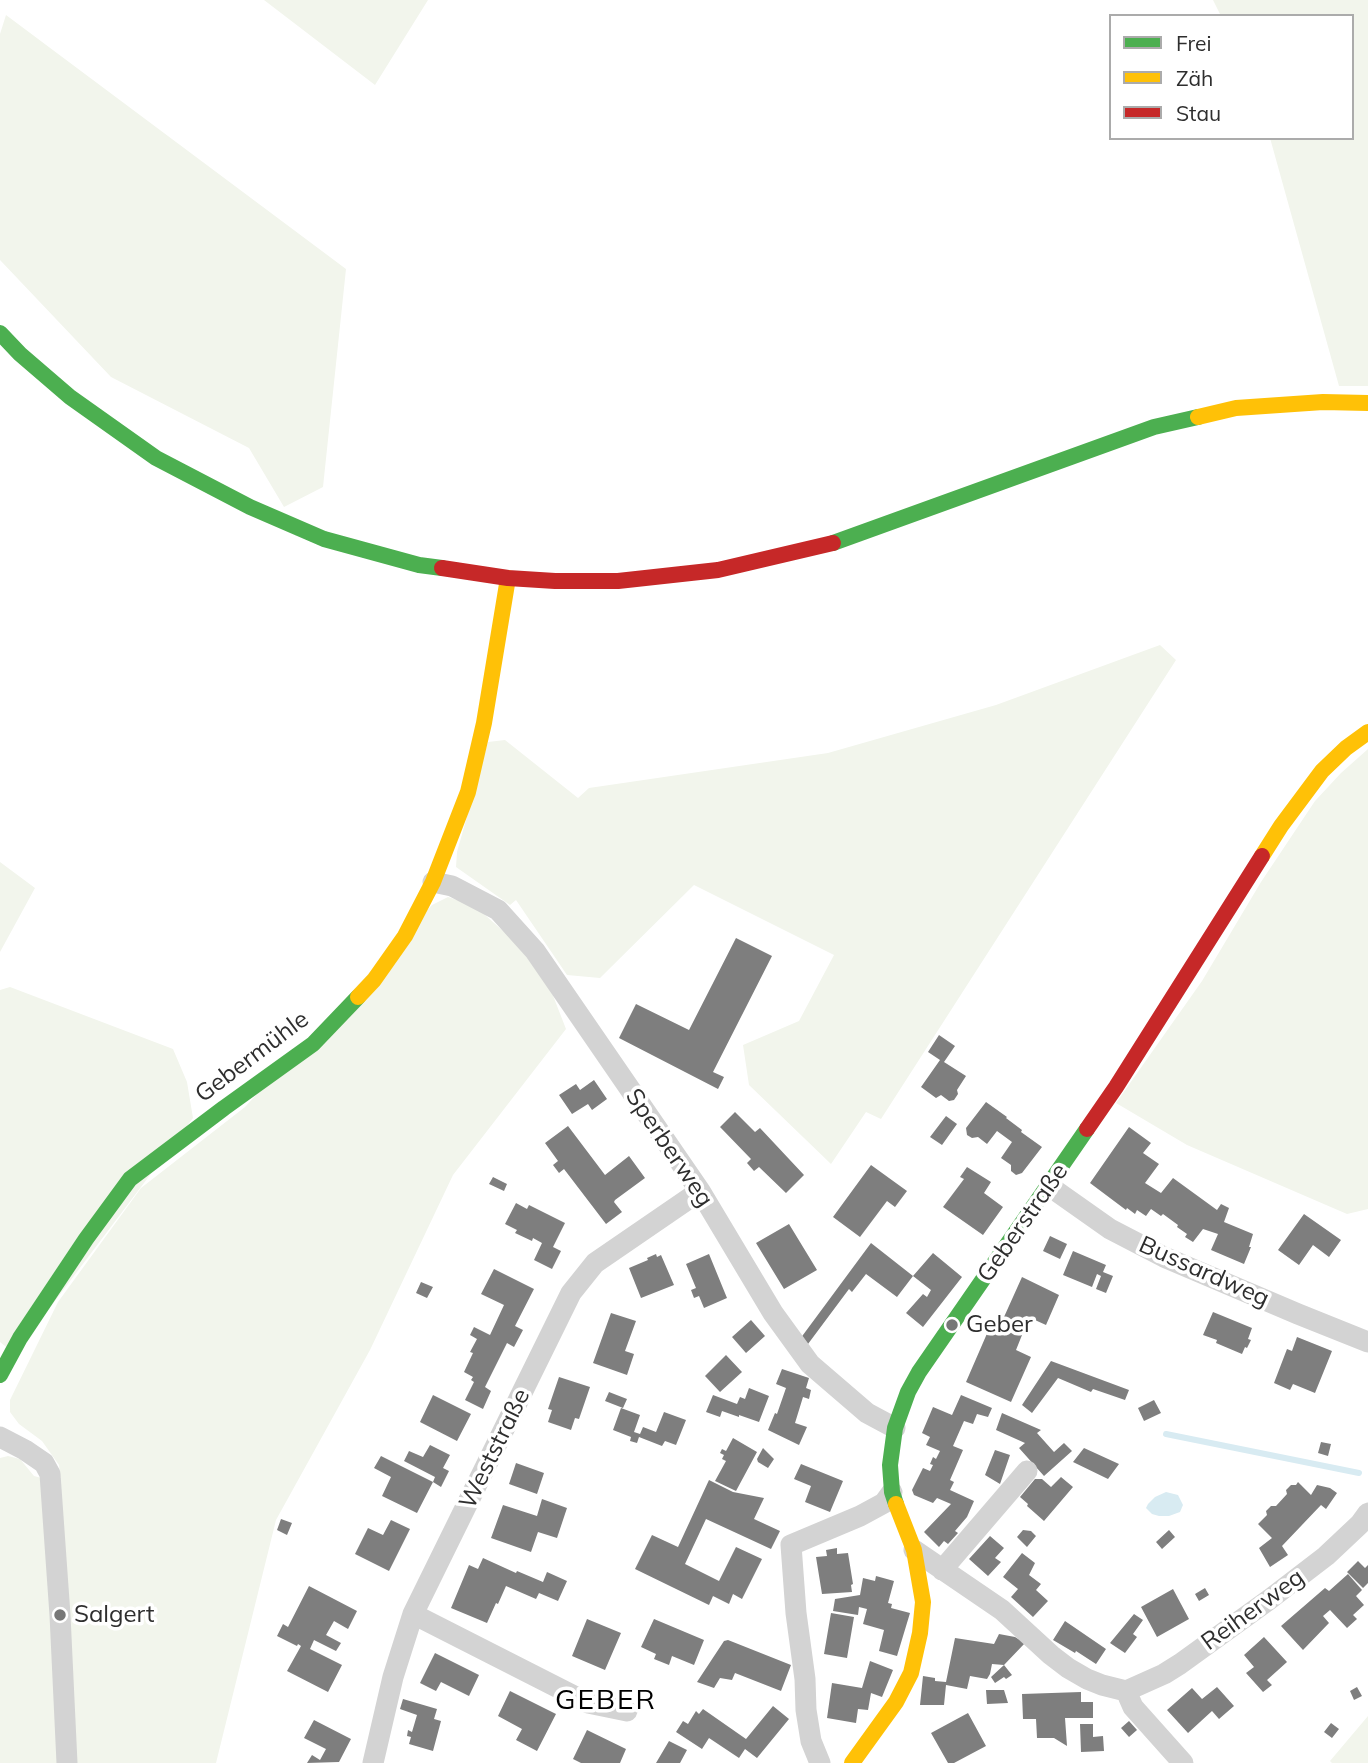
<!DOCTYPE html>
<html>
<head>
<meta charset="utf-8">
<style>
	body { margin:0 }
	#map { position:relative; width:1368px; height:1763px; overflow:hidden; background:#fff; font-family:Mulish,sans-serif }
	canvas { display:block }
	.legend { position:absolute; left:1109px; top:14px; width:245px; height:126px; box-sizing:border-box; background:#fff; border:2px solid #ababab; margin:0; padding:9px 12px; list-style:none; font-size:21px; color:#2e2e2e }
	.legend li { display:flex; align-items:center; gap:14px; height:35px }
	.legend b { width:35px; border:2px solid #ababab }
</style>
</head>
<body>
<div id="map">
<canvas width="1368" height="1763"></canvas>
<ul class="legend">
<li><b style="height:9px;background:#4caf50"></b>Frei</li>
<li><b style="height:9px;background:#ffc107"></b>Zäh</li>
<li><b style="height:9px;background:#c62828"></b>Stau</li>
</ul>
</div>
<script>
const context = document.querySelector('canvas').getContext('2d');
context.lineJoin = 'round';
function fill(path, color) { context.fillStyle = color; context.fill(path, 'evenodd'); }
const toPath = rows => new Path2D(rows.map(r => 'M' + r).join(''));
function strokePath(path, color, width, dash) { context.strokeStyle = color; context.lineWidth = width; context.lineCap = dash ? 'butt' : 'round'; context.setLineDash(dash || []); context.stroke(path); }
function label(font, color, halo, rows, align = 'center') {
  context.font = font + ' Mulish,sans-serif'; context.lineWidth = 7; context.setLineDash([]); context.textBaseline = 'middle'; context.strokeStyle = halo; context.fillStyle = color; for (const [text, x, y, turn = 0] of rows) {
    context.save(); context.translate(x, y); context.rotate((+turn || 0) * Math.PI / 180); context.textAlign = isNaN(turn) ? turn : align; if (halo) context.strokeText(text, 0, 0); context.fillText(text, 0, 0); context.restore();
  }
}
fill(toPath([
	[264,0,428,0,375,85],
	[1213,0,1368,0,1368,386,1339,386,1270,138,1352,138,1352,16,1221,16],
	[6,15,346,269,323,487,284,507,249,448,111,377,0,260,0,34],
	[1160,645,1176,660,881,1119,866,1112,831,1164,749,1085,743,1045,799,1021,834,955,694,885,600,978,567,975,516,900,510,905,456,867,457,852,488,742,505,740,578,798,589,788,828,753,996,705],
	[1368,749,1368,1209,1347,1214,1187,1145,1116,1103,1202,981,1261,882,1315,801,1341,773],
	[0,862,35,888,0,952],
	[448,897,475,906,531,956,552,993,566,1029,453,1175,370,1350,276,1520,216,1763,0,1763,0,1458,8,1456,20,1459,34,1476,61,1483,59,1465,42,1441,19,1424,10,1412,10,1400,58,1302,141,1188,245,1107,432,905],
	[10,987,173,1049,187,1082,193,1118,15,1354,0,1342,0,990],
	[1368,1716,1368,1763,1332,1763,1330,1761]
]), '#f2f5ec');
fill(toPath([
	[1166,1492,1178,1495,1183,1505,1180,1512,1169,1516,1159,1516,1152,1514,1146,1508,1148,1504,1155,1497]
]), '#d8ebf2');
strokePath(toPath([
	[1166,1434,1359,1473]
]), '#d8ebf2', 6);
fill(toPath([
	[736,938,772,956,713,1072,724,1077,718,1089,619,1038,636,1004,689,1030],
	[939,1035,955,1046,944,1062,966,1076,957,1090,958,1094,954,1100,949,1101,941,1095,936,1098,921,1087,940,1060,928,1052],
	[594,1080,607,1099,592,1110,588,1104,572,1114,559,1095,576,1084,580,1090],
	[986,1102,1007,1117,1006,1118,1022,1130,1021,1132,1042,1147,1022,1173,1016,1175,1011,1171,1011,1165,1001,1158,1012,1142,997,1131,987,1144,978,1137,972,1138,967,1135,966,1128],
	[735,1112,755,1132,760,1128,804,1175,786,1193,759,1167,754,1171,747,1163,751,1159,720,1127],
	[946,1116,957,1124,942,1145,930,1137],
	[568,1126,605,1175,629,1156,645,1178,615,1200,614,1202,622,1212,606,1224,564,1169,559,1173,553,1165,558,1161,545,1143],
	[1129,1127,1151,1143,1143,1153,1159,1164,1145,1183,1161,1193,1173,1178,1217,1210,1221,1204,1229,1208,1224,1222,1253,1234,1249,1247,1251,1247,1244,1264,1211,1250,1218,1234,1203,1229,1193,1242,1185,1237,1187,1234,1177,1227,1178,1225,1163,1214,1161,1216,1151,1209,1146,1216,1137,1210,1135,1214,1127,1208,1126,1210,1090,1183],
	[871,1165,907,1191,895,1207,887,1201,860,1237,833,1217],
	[967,1167,991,1182,984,1193,1003,1207,983,1235,943,1207,964,1179,960,1177],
	[493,1177,507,1184,504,1191,489,1184],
	[516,1203,527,1209,529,1205,565,1223,553,1247,561,1251,552,1269,534,1260,542,1243,533,1238,532,1241,515,1233,517,1230,505,1224],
	[1304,1214,1341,1240,1329,1257,1313,1245,1299,1265,1278,1250],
	[789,1224,817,1270,784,1289,756,1243],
	[1050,1236,1067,1244,1060,1259,1043,1251],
	[871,1243,913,1276,897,1297,866,1274,852,1292,849,1289,808,1344,800,1339],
	[1073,1251,1106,1265,1103,1272,1113,1276,1106,1293,1096,1289,1101,1276,1097,1274,1092,1287,1063,1275],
	[933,1253,962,1277,923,1327,906,1313,923,1294,927,1297,931,1290,913,1276],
	[656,1254,657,1257,661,1255,674,1285,641,1298,629,1268,648,1260,647,1258],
	[709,1254,727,1298,704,1308,699,1296,694,1298,691,1290,696,1288,686,1264],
	[494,1269,534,1289,515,1326,523,1330,514,1347,507,1343,485,1387,491,1391,483,1409,465,1400,474,1382,471,1380,473,1377,464,1372,473,1353,470,1352,477,1339,470,1335,474,1327,490,1335,504,1305,481,1294],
	[1022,1277,1059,1295,1046,1325,1026,1316,1022,1325,1004,1317],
	[421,1282,433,1287,427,1298,416,1293],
	[1213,1312,1252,1328,1248,1339,1251,1340,1247,1348,1245,1347,1242,1354,1216,1343,1217,1340,1203,1335],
	[611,1313,636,1321,625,1351,634,1354,627,1375,593,1363],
	[751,1320,765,1336,746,1353,732,1337],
	[992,1322,1022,1335,1016,1350,1031,1357,1011,1402,966,1382],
	[1297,1337,1332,1351,1315,1393,1293,1384,1290,1390,1274,1383,1287,1349,1292,1351],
	[726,1355,742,1372,720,1392,705,1376],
	[1051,1361,1129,1390,1125,1400,1093,1389,1091,1392,1058,1378,1032,1413,1022,1405],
	[782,1369,809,1378,806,1388,811,1390,809,1399,803,1397,795,1423,807,1427,799,1445,768,1430,775,1413,777,1414,786,1388,776,1384],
	[559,1377,590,1387,579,1419,575,1418,571,1430,548,1422,552,1410,548,1409],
	[749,1388,769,1396,759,1422,739,1415,739,1417,722,1411,720,1417,706,1412,713,1395,737,1404,740,1397,745,1399],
	[609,1392,627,1399,623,1408,605,1401],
	[433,1395,471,1414,457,1441,420,1422],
	[961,1395,992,1408,988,1417,977,1414,973,1424,964,1421,953,1446,963,1450,950,1480,954,1482,950,1490,974,1501,967,1517,955,1531,958,1533,948,1544,944,1541,939,1547,924,1532,951,1504,937,1498,933,1503,914,1495,912,1490,923,1468,930,1471,933,1465,930,1464,933,1457,936,1459,940,1451,926,1445,930,1437,922,1433,933,1407,952,1415],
	[1154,1400,1161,1413,1144,1421,1138,1408],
	[621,1408,640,1415,634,1432,640,1434,643,1427,656,1432,664,1412,686,1420,676,1445,665,1441,662,1446,639,1437,637,1443,630,1441,631,1437,613,1430],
	[1002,1413,1041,1430,1037,1433,1054,1452,1064,1443,1072,1451,1044,1476,1019,1448,1025,1443,996,1430],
	[733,1438,757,1452,736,1491,715,1481,726,1461,722,1459,724,1455,720,1453,722,1449,726,1451],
	[1321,1442,1331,1444,1328,1456,1318,1453],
	[430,1445,450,1455,443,1468,449,1471,441,1487,433,1482,417,1513,382,1496,391,1477,374,1468,381,1456,433,1482,435,1477,404,1461,409,1451,423,1457],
	[763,1448,774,1459,768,1468,758,1462,757,1459],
	[1084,1448,1119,1464,1108,1479,1073,1462],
	[995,1450,1010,1455,1000,1484,985,1475],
	[516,1463,544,1473,537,1494,509,1484],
	[801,1464,843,1481,830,1512,805,1502,811,1486,794,1479],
	[1061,1477,1073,1487,1044,1521,1027,1506,1028,1504,1020,1497,1035,1479,1042,1479,1051,1487],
	[709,1480,733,1492,764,1498,754,1519,780,1531,771,1549,706,1519,685,1564,719,1581,736,1547,762,1559,742,1599,733,1594,729,1604,713,1596,709,1605,635,1569,652,1535,678,1547],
	[1298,1482,1311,1495,1317,1485,1330,1488,1337,1493,1326,1509,1321,1505,1282,1546,1288,1555,1270,1567,1259,1548,1272,1538,1258,1524,1267,1515,1266,1511,1271,1506,1276,1506,1287,1494,1286,1490,1291,1485,1296,1485],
	[542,1499,567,1508,557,1538,538,1532,531,1552,491,1538,503,1505,537,1516],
	[281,1519,292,1523,287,1535,277,1530],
	[391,1520,410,1529,389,1571,355,1554,368,1528,383,1535],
	[1023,1530,1031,1531,1036,1536,1027,1547,1017,1537],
	[1169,1530,1175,1537,1162,1549,1156,1542],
	[990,1536,1004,1548,995,1558,1001,1562,988,1576,969,1559],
	[837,1548,837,1554,848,1553,853,1584,851,1585,852,1592,822,1594,816,1557,827,1556,826,1550],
	[1022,1553,1035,1563,1029,1575,1041,1584,1036,1590,1048,1601,1033,1617,1011,1597,1018,1589,1003,1577],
	[483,1558,516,1573,517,1571,543,1582,547,1572,567,1581,558,1601,539,1593,536,1599,506,1586,498,1604,496,1603,487,1623,451,1608,469,1565,478,1569],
	[1358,1561,1365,1568,1368,1565,1368,1583,1363,1588,1347,1572],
	[1348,1574,1362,1590,1356,1596,1364,1605,1353,1615,1357,1619,1347,1628,1330,1610,1323,1616,1329,1623,1303,1650,1281,1626,1325,1588,1329,1591],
	[876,1576,894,1581,888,1603,892,1604,891,1608,910,1613,897,1656,879,1651,884,1630,863,1624,867,1609,859,1607,858,1615,833,1611,835,1599,860,1595,863,1578,875,1581],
	[309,1586,357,1611,348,1629,334,1621,326,1635,341,1643,336,1651,314,1640,310,1649,342,1665,328,1692,287,1671,301,1646,298,1644,297,1646,277,1636,283,1624,288,1627],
	[1205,1588,1209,1595,1199,1601,1195,1594],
	[1173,1589,1189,1619,1157,1637,1141,1607],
	[831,1613,854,1617,847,1658,824,1654],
	[1134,1614,1143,1620,1133,1634,1137,1637,1125,1653,1110,1643],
	[587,1619,621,1633,605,1670,572,1656],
	[654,1619,704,1640,694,1665,672,1656,669,1665,654,1659,656,1654,641,1647],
	[1065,1621,1106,1649,1096,1664,1076,1651,1075,1653,1053,1640],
	[999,1634,1015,1637,1025,1643,1004,1665,992,1664,990,1674,987,1679,970,1676,967,1689,946,1685,944,1705,920,1705,923,1676,935,1678,935,1681,946,1682,955,1638,994,1644],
	[1264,1637,1287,1662,1267,1680,1272,1685,1263,1692,1246,1673,1254,1667,1244,1655],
	[728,1640,791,1665,781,1691,735,1673,732,1680,720,1678,714,1688,697,1682,724,1641],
	[435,1653,479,1675,469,1696,441,1682,436,1691,420,1683],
	[870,1661,893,1670,882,1697,871,1693,868,1710,858,1709,856,1723,827,1718,832,1683,862,1688],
	[1004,1665,1012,1675,1006,1679,1004,1677,995,1683,991,1677],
	[1217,1687,1234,1706,1219,1719,1212,1711,1188,1733,1167,1710,1192,1688,1202,1699],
	[1357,1687,1362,1696,1354,1700,1350,1691],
	[986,1690,1004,1690,1008,1703,987,1704],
	[510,1691,556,1714,537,1751,516,1740,522,1729,498,1716],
	[1081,1692,1081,1702,1093,1702,1093,1718,1065,1718,1067,1746,1054,1738,1037,1738,1036,1719,1023,1719,1022,1694],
	[403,1699,437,1709,434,1719,441,1721,433,1751,409,1744,411,1737,407,1736,408,1730,412,1732,417,1715,400,1709],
	[773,1706,789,1719,757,1758,745,1749,739,1758,709,1738,702,1749,676,1732,683,1721,688,1724,696,1711,699,1714,703,1709,746,1739],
	[968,1713,986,1746,954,1763,948,1763,931,1733],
	[314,1720,351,1739,339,1762,307,1763,312,1755,320,1760,326,1749,304,1738],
	[1129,1721,1137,1730,1129,1737,1121,1728],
	[1331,1723,1339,1729,1332,1738,1324,1732],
	[1080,1724,1093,1724,1093,1737,1103,1736,1104,1751,1081,1752],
	[587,1730,626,1749,620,1763,581,1763,573,1759],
	[669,1741,687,1750,680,1763,656,1763]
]), '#7e7e7e');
strokePath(toPath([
	[433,882,452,886,498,910,535,951,700,1191,773,1313,810,1364,867,1413,895,1428],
	[1049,1186,1110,1229,1164,1257,1298,1314,1368,1342],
	[0,1437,25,1450,44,1463,50,1474,60,1615,67,1763],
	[914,1550,1002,1610,1051,1655,1068,1668,1087,1679,1102,1685,1126,1691,1164,1674,1180,1664,1270,1599,1326,1556,1360,1524,1368,1513],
	[942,1570,1027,1471],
	[413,1614,588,1703,627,1711],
	[1126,1691,1133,1707,1183,1763],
	[373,1763,393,1677,413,1614,571,1293,595,1263,700,1191],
	[820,1763,811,1741,806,1710,805,1679,796,1613,791,1545,860,1516,884,1503,892,1492]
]), '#d3d3d3', 21);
strokePath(toPath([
	[0,333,20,354,70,397,156,458,250,507,324,539,419,565,442,568],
	[833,543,1154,427,1198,417],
	[0,1375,20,1338,86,1239,130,1179,224,1108,313,1044,358,997],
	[896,1504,892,1492,890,1465,895,1428,908,1392,919,1372,1087,1129]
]), '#4caf50', 16);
strokePath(toPath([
	[1198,417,1236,408,1323,402,1368,403],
	[1262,856,1281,826,1322,771,1346,748,1368,732],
	[358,997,374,980,405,936,433,882,468,792,484,723,508,578],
	[852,1763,896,1702,911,1673,920,1633,923,1602,914,1550,896,1504]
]), '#ffc107', 16);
strokePath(toPath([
	[442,568,508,578,555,581,618,581,718,570,833,543],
	[1087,1129,1116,1087,1262,856]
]), '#c62828', 16);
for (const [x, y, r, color] of [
	[952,1325,7,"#777"],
	[60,1615,7,"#777"]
]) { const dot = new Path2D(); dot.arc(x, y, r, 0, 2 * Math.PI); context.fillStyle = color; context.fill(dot); strokePath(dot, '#fff', 2.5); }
label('24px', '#2e2e2e', '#fff', [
	["Gebermühle",252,1057,-37],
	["Sperberweg",669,1148,56],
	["Geberstraße",1023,1223,-55],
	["Bussardweg",1204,1272,24],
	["Weststraße",495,1449,-64],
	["Reiherweg",1253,1610,-36]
]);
label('24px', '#2e2e2e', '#fff', [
	["Geber",966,1325],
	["Salgert",74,1615]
], 'left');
context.letterSpacing = '2px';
label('28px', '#000', '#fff', [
	["GEBER",606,1701]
]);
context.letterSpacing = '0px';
</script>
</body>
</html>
